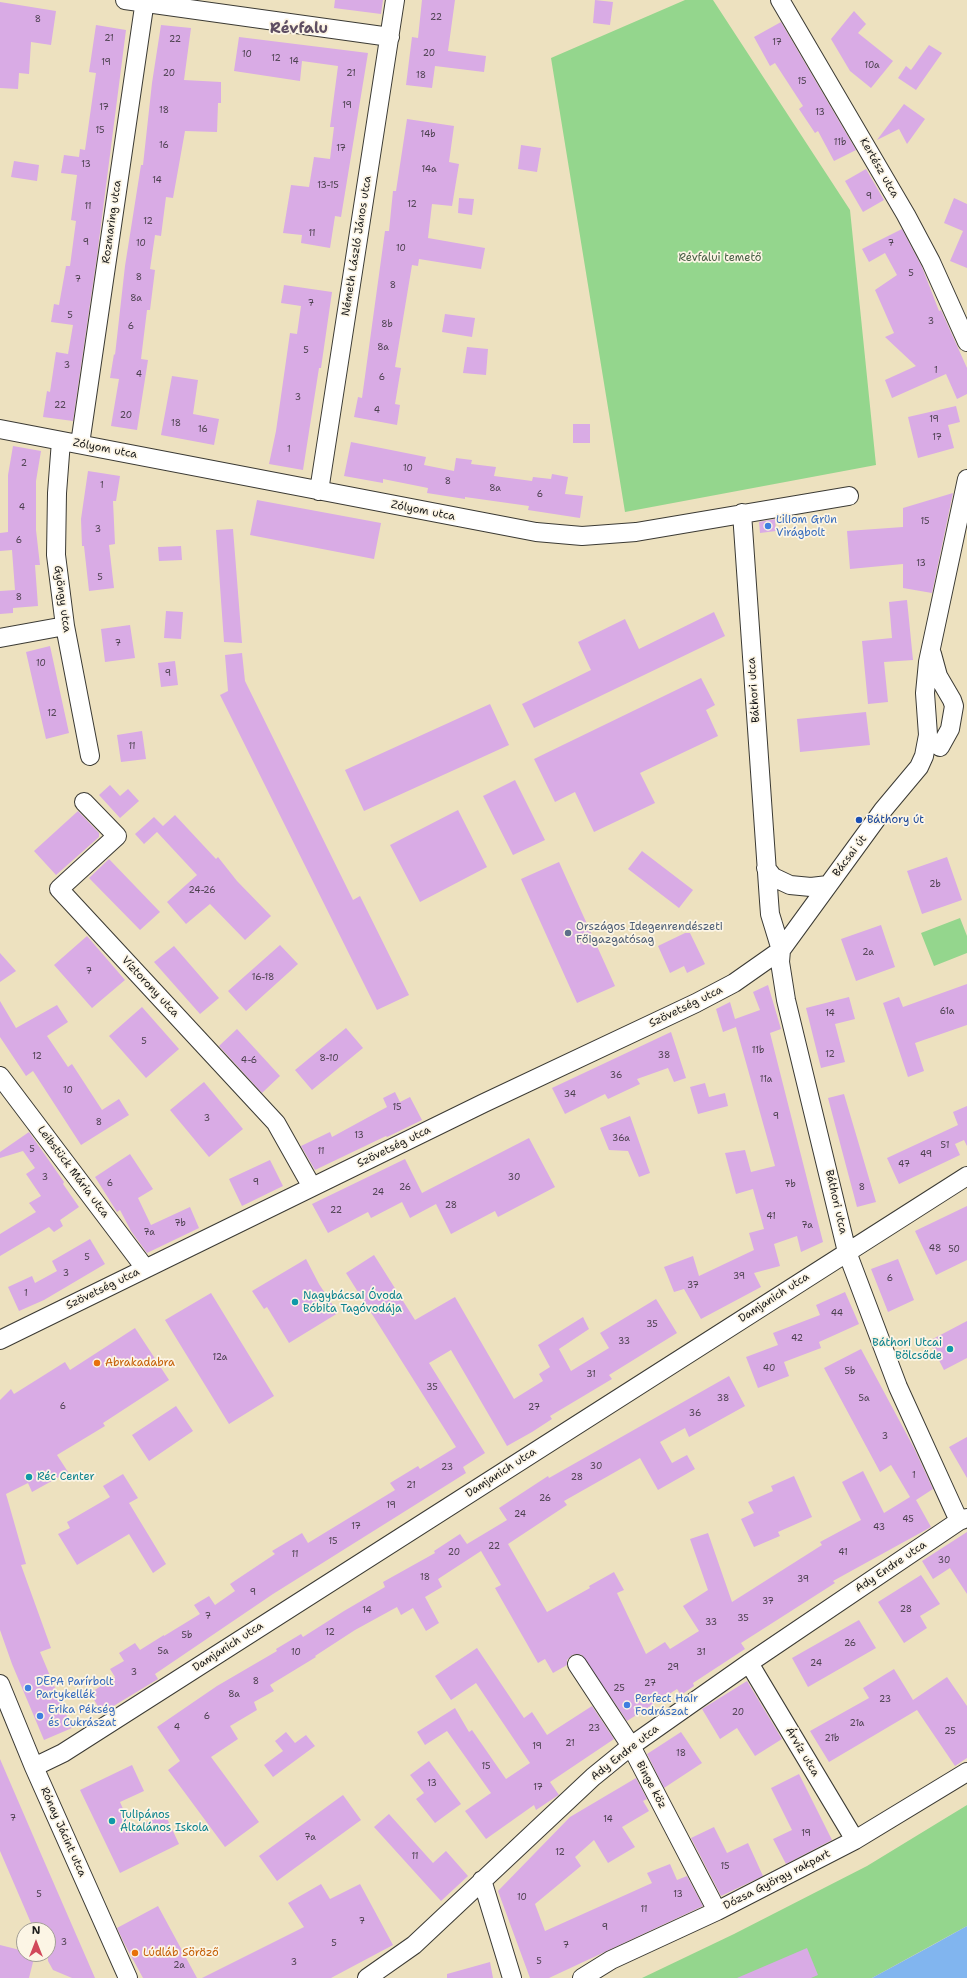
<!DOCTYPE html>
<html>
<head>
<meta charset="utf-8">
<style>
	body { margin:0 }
	#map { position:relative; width:967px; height:1978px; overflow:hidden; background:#ede1bf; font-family:"Shantell Sans",sans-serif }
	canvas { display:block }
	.north { position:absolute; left:16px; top:1922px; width:40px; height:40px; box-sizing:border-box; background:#fcf5e5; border:1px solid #a29e95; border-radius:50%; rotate:0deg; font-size:11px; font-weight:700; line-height:16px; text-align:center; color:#1c1c1c }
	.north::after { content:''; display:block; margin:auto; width:14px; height:18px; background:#d1495b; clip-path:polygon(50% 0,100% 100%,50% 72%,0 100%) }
</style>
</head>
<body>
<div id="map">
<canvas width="967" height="1978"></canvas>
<div class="north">N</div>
</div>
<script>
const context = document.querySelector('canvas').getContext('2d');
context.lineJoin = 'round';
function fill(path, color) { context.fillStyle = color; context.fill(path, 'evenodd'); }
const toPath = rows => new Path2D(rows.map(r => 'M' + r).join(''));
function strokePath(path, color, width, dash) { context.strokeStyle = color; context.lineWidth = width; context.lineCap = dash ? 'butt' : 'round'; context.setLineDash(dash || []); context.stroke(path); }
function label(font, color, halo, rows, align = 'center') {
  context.font = font + ' "Shantell Sans",sans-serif'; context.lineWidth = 3.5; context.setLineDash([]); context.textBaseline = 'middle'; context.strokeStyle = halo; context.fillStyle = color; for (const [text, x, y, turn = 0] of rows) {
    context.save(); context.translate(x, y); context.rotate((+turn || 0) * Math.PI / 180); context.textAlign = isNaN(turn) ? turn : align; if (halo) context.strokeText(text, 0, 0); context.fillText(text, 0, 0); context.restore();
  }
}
fill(toPath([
	[685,0,713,0,850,210,876,465,625,512,551,58],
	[960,918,967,936,967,953,934,966,921,933],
	[967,1805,967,1926,872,1978,642,1978,734,1934,867,1866]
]), '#94d68d');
fill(toPath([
	[967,1926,967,1978,872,1978,931,1946]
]), '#81b5ef');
fill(toPath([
	[335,0,383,0,381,14,334,8],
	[422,0,455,0,448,51,486,56,484,72,435,66,432,88,406,85,412,37,418,38],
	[595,0,613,2,610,25,593,23],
	[0,2,56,11,51,45,31,42,29,74,19,73,18,89,0,88],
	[854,11,866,24,858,33,893,61,871,88,850,71,831,39],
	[781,22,856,150,834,161,818,131,815,133,799,109,803,106,775,63,770,66,754,37],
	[96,25,126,30,97,256,73,421,43,417,47,391,50,392,56,352,68,354,73,325,51,322,54,304,59,305,66,266,70,266,76,221,71,220,77,175,61,173,64,155,79,157,80,149,85,150,96,73,89,72],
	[161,25,191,28,184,80,221,82,221,103,218,103,217,132,185,131,173,198,166,197,161,236,155,235,150,269,155,270,150,310,147,310,141,359,148,360,137,430,111,426,119,379,110,378,114,354,115,355,125,266,141,165,143,165,152,83],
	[239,37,368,53,341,217,335,216,330,248,301,243,302,235,283,233,291,185,309,187,314,157,330,159,334,127,330,127,338,66,302,61,300,81,234,71],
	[929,45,942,53,916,90,898,78,906,66,911,70],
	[904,104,925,119,907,144,899,129,877,140],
	[407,119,454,126,449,162,459,164,452,206,432,204,428,238,485,248,481,269,419,259,418,266,412,265,395,367,401,368,395,404,400,405,397,425,354,417,358,397,362,398,385,231,389,231,393,191,396,191],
	[521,145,541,148,537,172,518,169],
	[14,161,39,165,37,181,11,177],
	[866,169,884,200,863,212,845,181],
	[459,198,474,199,472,215,458,213],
	[954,198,967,204,967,268,950,261,963,231,944,223],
	[902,229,922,267,939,311,941,310,967,368,967,394,957,399,946,374,892,398,885,380,916,366,885,337,894,333,875,290,897,275,885,253,869,262,862,249],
	[284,285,332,292,321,368,319,368,303,470,269,464,276,431,290,333,297,334,301,306,281,303],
	[445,314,475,318,472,337,442,332],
	[467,347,488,349,486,375,463,373],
	[172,376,198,380,193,414,219,419,214,445,161,435],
	[956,406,960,422,948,425,954,448,918,458,908,417],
	[573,424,590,424,590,443,573,443],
	[351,442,426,457,424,465,454,471,456,458,472,460,471,464,496,467,494,476,532,481,533,477,551,479,552,474,568,477,565,494,583,496,580,518,528,510,529,506,465,497,465,499,427,493,428,488,383,479,383,483,344,476],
	[13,446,41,451,36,481,36,530,40,565,35,565,38,606,13,608,13,613,0,614,0,591,15,590,12,550,0,551,0,533,8,532,8,475],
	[88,471,120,476,116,501,113,501,115,544,109,545,114,588,89,591,84,546,82,546,81,519],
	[953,493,932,593,903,588,903,564,850,569,847,531,903,527,903,508],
	[257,500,381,523,374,559,250,535],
	[775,519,776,531,760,533,759,522],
	[233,529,242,643,224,642,216,530],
	[181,546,182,560,159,561,158,547],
	[907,600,913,660,884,662,888,702,868,704,862,641,892,638,889,602],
	[166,611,183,612,181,639,164,638],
	[714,612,725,636,534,728,522,704,591,670,578,642,625,619,639,649],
	[130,625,135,658,105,662,101,629],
	[50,646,69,733,46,739,26,652],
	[242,653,245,681,353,900,360,896,409,995,377,1010,220,695,228,691,225,655],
	[175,661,178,685,161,687,158,663],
	[701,678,715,705,706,710,718,736,640,773,655,803,594,832,575,792,555,802,534,759],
	[490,704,509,745,364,811,345,770],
	[866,712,870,745,800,752,797,719],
	[142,731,146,759,121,762,117,735],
	[515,780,545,840,513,855,483,796],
	[110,785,120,796,128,789,139,801,120,818,99,795],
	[458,810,487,867,420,902,390,845],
	[78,811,99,833,99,837,56,875,34,851],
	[175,815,216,859,218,857,237,881,271,916,245,940,210,904,186,924,167,902,197,875,157,832,144,844,135,834,154,817,163,826],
	[642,851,693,890,679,908,628,869],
	[947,857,962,900,922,914,907,871],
	[109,859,160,912,140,930,89,878],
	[559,862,615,986,577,1003,521,879],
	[881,925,895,967,856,981,841,939],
	[685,933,690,933,705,964,687,973,684,966,670,973,658,946],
	[87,936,125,980,92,1008,54,965],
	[280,945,298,964,246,1011,228,991],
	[174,946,219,998,200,1014,154,962],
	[0,953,16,971,0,982],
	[967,984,967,1025,915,1043,924,1071,908,1077,883,1003,899,997,903,1007],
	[768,985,781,1029,770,1033,823,1242,801,1252,797,1236,774,1244,780,1266,754,1273,761,1287,701,1319,684,1289,674,1292,664,1267,693,1256,699,1276,754,1250,749,1233,764,1229,753,1189,736,1194,725,1153,745,1150,751,1172,775,1166,736,1027,723,1032,716,1009,730,1002,735,1019,760,1010,753,992],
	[849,997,855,1019,835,1024,845,1062,821,1068,806,1008],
	[0,1001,16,1028,57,1005,68,1022,47,1036,68,1067,72,1064,102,1110,119,1099,129,1115,81,1145,33,1071,26,1076,0,1037],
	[142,1007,179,1049,146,1078,109,1036],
	[346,1028,363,1048,312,1090,295,1070],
	[237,1029,280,1076,262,1093,219,1046],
	[671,1032,686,1078,674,1082,668,1068,637,1079,640,1084,608,1099,605,1094,565,1114,552,1088],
	[204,1082,243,1129,209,1157,170,1110],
	[705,1083,709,1097,725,1093,728,1106,698,1114,690,1087],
	[395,1092,400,1102,410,1097,422,1120,387,1137,386,1136,315,1170,301,1146,330,1132,332,1137,387,1107,383,1098],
	[844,1094,876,1202,857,1207,828,1098],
	[967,1106,967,1146,964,1140,955,1144,960,1155,899,1184,887,1158,958,1125,953,1112],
	[630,1116,650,1173,639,1177,628,1151,609,1150,600,1128],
	[29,1132,64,1182,63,1184,79,1207,60,1220,63,1226,54,1232,49,1227,0,1256,0,1234,36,1212,29,1203,41,1196,26,1174,35,1168,23,1151,0,1158,0,1152],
	[529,1138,555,1187,498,1217,495,1211,451,1234,436,1204,410,1218,402,1202,371,1218,368,1212,328,1233,312,1204,405,1159,422,1193],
	[130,1154,153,1189,138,1198,151,1225,190,1207,199,1228,147,1253,131,1231,120,1210,117,1212,95,1177],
	[270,1160,283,1186,242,1206,229,1179],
	[967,1206,967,1260,936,1275,915,1231],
	[90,1239,105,1264,44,1300,19,1311,8,1287,32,1276,35,1283,57,1271,52,1261],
	[374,1255,415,1320,455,1297,514,1399,543,1381,539,1374,550,1367,538,1345,583,1317,589,1329,559,1349,571,1371,609,1348,600,1333,656,1299,677,1333,609,1375,612,1379,550,1416,552,1419,532,1432,507,1446,451,1350,429,1363,485,1453,463,1467,466,1473,273,1594,155,1674,158,1679,102,1713,90,1693,115,1677,110,1669,124,1661,119,1653,135,1643,140,1650,164,1635,164,1636,200,1614,194,1605,209,1596,215,1605,235,1591,230,1584,275,1554,272,1551,302,1533,308,1543,395,1490,390,1483,418,1466,420,1469,456,1447,346,1273],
	[306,1259,319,1284,338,1313,289,1343,267,1307,264,1309,252,1291],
	[898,1259,914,1300,888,1312,871,1269],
	[845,1292,859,1324,819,1342,821,1348,784,1362,789,1376,758,1388,746,1357,778,1345,773,1333,820,1315,816,1305],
	[211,1293,274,1396,229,1424,165,1320],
	[967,1321,967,1358,944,1370,929,1341],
	[135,1328,169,1380,103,1423,105,1426,57,1455,68,1472,32,1492,28,1483,6,1494,26,1564,21,1565,51,1648,40,1652,72,1728,44,1740,12,1664,0,1630,0,1400,11,1389,14,1394,65,1362,70,1370],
	[861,1349,914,1448,933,1489,916,1500,931,1527,833,1581,835,1583,741,1643,745,1649,693,1683,694,1686,681,1695,677,1689,627,1721,582,1655,577,1654,572,1655,567,1660,567,1665,553,1673,545,1659,538,1663,495,1588,501,1585,481,1551,438,1579,442,1587,425,1597,439,1623,426,1631,413,1608,401,1615,397,1607,355,1630,315,1656,316,1657,270,1685,274,1691,254,1702,257,1710,230,1726,238,1739,211,1757,259,1822,225,1847,168,1770,180,1761,157,1727,217,1686,277,1651,276,1649,301,1634,303,1637,344,1611,385,1587,383,1582,435,1553,434,1551,460,1534,467,1544,507,1520,499,1508,548,1476,549,1478,729,1376,745,1406,689,1437,685,1428,660,1442,672,1463,687,1455,695,1469,658,1490,640,1458,564,1501,567,1505,508,1544,547,1612,590,1588,589,1586,614,1572,624,1590,617,1593,646,1654,665,1642,670,1649,699,1631,683,1606,708,1590,690,1539,708,1533,732,1602,822,1545,820,1542,861,1520,842,1482,863,1471,884,1513,910,1497,891,1465,880,1472,824,1368],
	[176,1406,193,1431,149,1461,132,1435],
	[967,1437,967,1478,949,1447],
	[123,1474,138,1498,129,1503,166,1564,153,1573,129,1534,77,1565,58,1534,70,1528,67,1522,110,1497,103,1486],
	[794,1476,812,1517,778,1532,780,1536,754,1547,741,1519,754,1513,748,1502,773,1491,771,1486],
	[967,1532,967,1594,950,1568,933,1579,922,1561],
	[921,1575,940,1604,920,1616,927,1628,904,1643,878,1602],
	[859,1620,876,1648,808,1687,792,1658],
	[477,1648,524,1718,532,1712,547,1735,592,1706,614,1739,550,1782,559,1795,557,1796,536,1810,534,1805,486,1839,465,1811,491,1793,447,1731,425,1745,417,1732,455,1708,469,1732,472,1730,506,1779,530,1763,476,1683,451,1700,435,1676],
	[894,1669,913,1700,947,1677,967,1706,967,1758,955,1766,917,1710,829,1762,810,1731,869,1698,863,1688],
	[747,1681,782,1739,755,1756,737,1728,720,1739,702,1709],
	[286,1732,295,1743,306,1735,315,1746,273,1777,264,1765,283,1751,275,1741],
	[681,1732,702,1763,664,1788,647,1754],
	[0,1759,41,1854,95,1978,72,1978,53,1970,48,1961,48,1930,34,1930,0,1851],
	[429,1761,461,1804,435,1823,416,1799,424,1793,410,1775],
	[132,1765,144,1791,120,1802,132,1829,165,1814,179,1844,120,1873,80,1790],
	[799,1774,832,1840,786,1864,773,1839,792,1830,771,1788],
	[636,1778,647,1799,643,1801,649,1811,622,1827,635,1847,608,1863,594,1840,575,1857,581,1866,535,1904,545,1931,652,1883,647,1873,670,1864,677,1880,687,1876,703,1906,549,1978,530,1978,498,1891,570,1817],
	[343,1795,361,1820,277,1881,259,1856],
	[389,1814,433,1863,446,1851,468,1876,441,1901,374,1827],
	[714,1827,727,1853,748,1843,763,1876,721,1896,691,1838],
	[321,1884,330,1899,360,1884,393,1945,331,1978,202,1978,304,1927,288,1903],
	[158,1906,197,1978,143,1978,124,1943,117,1928],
	[0,1945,24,1951,24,1954,35,1954,29,1978,0,1978],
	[807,1948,818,1975,811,1978,737,1978],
	[490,1962,493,1978,447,1978,447,1974]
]), '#d9abe5');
const minor = toPath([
	[125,0,390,37],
	[780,0,906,215,931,262,967,342],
	[0,429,536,532,582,536,636,532,849,496],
	[61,441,57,493,56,555,65,626,90,756],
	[80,444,145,0],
	[319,491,395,0],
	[742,513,769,901,770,914,781,950,780,962,786,1000,847,1252,898,1387,959,1521],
	[0,638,65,626],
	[932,654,938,676,952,700,954,706,950,729,940,747],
	[84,802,117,836,59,889,276,1123,312,1187],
	[766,868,773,877,790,885,811,887,828,885],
	[0,1076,145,1268],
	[0,1340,484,1103,696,1003,734,983,781,950,883,810,919,767,924,756,928,735,925,693,928,662,967,479],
	[749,1663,855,1840],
	[577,1664,631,1746,717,1911],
	[0,1684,34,1767,128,1978],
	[34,1767,63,1753,967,1176],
	[482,1880,512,1978],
	[367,1978,414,1945,593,1777,631,1746,749,1663,959,1521,967,1518],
	[582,1978,611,1960,717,1911,855,1840,967,1772]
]);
strokePath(minor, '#3b3a34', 20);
strokePath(minor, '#fff', 18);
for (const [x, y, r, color] of [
	[768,526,4,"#3f7fe0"],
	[859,820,4,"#1a4fb4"],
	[568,933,4,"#5c6f8a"],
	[295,1302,4,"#0f9aa8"],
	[950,1349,4,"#0f9aa8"],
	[97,1363,4,"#e8710a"],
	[29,1477,4,"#0f9aa8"],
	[28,1688,4,"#3f7fe0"],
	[627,1705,4,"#3f7fe0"],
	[40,1716,4,"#3f7fe0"],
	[112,1821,4,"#0f9aa8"],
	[135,1953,4,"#e8710a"]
]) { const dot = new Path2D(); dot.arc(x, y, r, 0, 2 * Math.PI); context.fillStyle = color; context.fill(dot); strokePath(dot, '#fcf5e5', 1.5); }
label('9px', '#4b404e', null, [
	["22",436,18],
	["8",38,20],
	["21",109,39],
	["22",175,40],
	["17",777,43],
	["20",429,54],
	["10",247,55],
	["12",276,59],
	["14",294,62],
	["19",106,63],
	["10a",872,66],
	["20",169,74],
	["21",351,74],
	["18",421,76],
	["15",802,82],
	["19",347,106],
	["17",104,108],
	["18",164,111],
	["13",820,113],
	["15",100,131],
	["14b",428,135],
	["11b",840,143],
	["16",164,146],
	["17",341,149],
	["13",86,165],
	["14a",429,170],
	["14",157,181],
	["13-15",328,186],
	["9",869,197],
	["12",412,205],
	["11",88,207],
	["12",148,222],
	["11",312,234],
	["9",86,243],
	["10",141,244],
	["7",891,244],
	["10",401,249],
	["5",911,274],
	["8",139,278],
	["7",78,280],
	["8",393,286],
	["8a",136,299],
	["7",311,304],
	["5",70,316],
	["3",931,322],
	["8b",387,325],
	["6",131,327],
	["8a",383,348],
	["5",306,351],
	["3",67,366],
	["1",936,371],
	["4",139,375],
	["6",382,378],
	["3",298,398],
	["22",60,406],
	["4",377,411],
	["20",126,416],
	["19",934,420],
	["18",176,424],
	["16",203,430],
	["17",937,438],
	["1",289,450],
	["2",24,464],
	["10",408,469],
	["8",448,482],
	["1",102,486],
	["8a",495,489],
	["6",540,495],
	["4",22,508],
	["15",925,522],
	["3",98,530],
	["6",19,541],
	["13",921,564],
	["5",100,578],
	["8",19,598],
	["7",118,644],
	["10",41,664],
	["9",168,674],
	["12",52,714],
	["11",132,747],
	["2b",935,885],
	["24-26",202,891],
	["2a",868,953],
	["7",89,972],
	["16-18",263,978],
	["61a",947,1012],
	["14",830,1014],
	["5",144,1042],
	["11b",758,1051],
	["12",830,1055],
	["38",664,1056],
	["12",37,1057],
	["8-10",329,1059],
	["4-6",249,1061],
	["36",616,1076],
	["11a",766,1080],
	["10",68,1091],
	["34",570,1095],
	["15",397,1108],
	["9",776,1117],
	["3",207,1119],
	["8",99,1123],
	["13",359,1136],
	["36a",621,1139],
	["51",945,1146],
	["5",32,1150],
	["11",321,1152],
	["49",926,1155],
	["47",904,1165],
	["3",45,1178],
	["30",514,1178],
	["9",256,1183],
	["6",110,1184],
	["7b",790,1185],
	["26",405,1188],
	["8",862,1188],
	["24",378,1193],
	["28",451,1206],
	["22",336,1211],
	["41",771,1217],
	["7b",180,1224],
	["7a",807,1226],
	["7a",149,1233],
	["48",935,1249],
	["50",954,1250],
	["5",87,1258],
	["3",66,1274],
	["39",739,1277],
	["6",890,1279],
	["37",693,1286],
	["1",26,1294],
	["44",837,1314],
	["35",652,1325],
	["42",797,1339],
	["33",624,1342],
	["12a",220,1358],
	["40",769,1369],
	["5b",850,1372],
	["31",591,1375],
	["35",432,1388],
	["38",723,1399],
	["5a",864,1399],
	["6",63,1407],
	["27",534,1408],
	["36",695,1414],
	["3",885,1437],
	["30",596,1467],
	["23",447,1468],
	["1",914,1476],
	["28",577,1478],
	["21",411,1486],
	["26",545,1499],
	["19",391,1506],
	["24",520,1515],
	["45",908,1520],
	["17",356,1527],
	["43",879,1528],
	["15",333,1542],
	["22",494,1547],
	["20",454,1553],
	["41",843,1553],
	["11",295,1555],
	["30",944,1561],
	["18",425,1578],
	["39",803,1580],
	["9",253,1593],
	["37",768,1602],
	["28",906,1610],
	["14",367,1611],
	["7",208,1617],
	["35",743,1619],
	["33",711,1623],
	["12",330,1633],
	["5b",187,1636],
	["26",850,1644],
	["5a",163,1652],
	["10",296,1653],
	["31",701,1653],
	["24",816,1664],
	["29",673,1668],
	["3",134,1673],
	["8",256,1682],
	["27",650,1684],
	["25",619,1689],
	["8a",234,1695],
	["23",885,1700],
	["20",738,1713],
	["6",207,1717],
	["21a",857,1724],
	["4",177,1728],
	["23",594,1729],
	["25",950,1732],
	["21b",832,1739],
	["21",570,1744],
	["19",537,1747],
	["18",681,1754],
	["15",486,1767],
	["13",432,1784],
	["17",538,1788],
	["7",13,1819],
	["14",608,1820],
	["19",806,1834],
	["7a",310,1838],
	["12",560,1853],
	["11",415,1857],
	["15",725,1867],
	["5",39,1895],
	["13",678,1895],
	["10",522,1898],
	["11",644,1910],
	["7",362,1922],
	["9",605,1928],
	["3",64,1943],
	["5",334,1944],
	["7",566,1946],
	["5",539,1962],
	["3",294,1963],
	["2a",179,1966]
]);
label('11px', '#1c1c1c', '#fcf5e5', [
	["Kertész utca",879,168,60],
	["Rozmaring utca",112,222,-82],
	["Németh László János utca",357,246,-81],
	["Zólyom utca",105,449,11],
	["Zólyom utca",423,511,11],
	["Gyöngy utca",62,599,82],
	["Báthori utca",754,690,-94],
	["Bácsai út",850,856,-53],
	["Víztorony utca",150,987,47],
	["Szövetség utca",686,1007,-26],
	["Szövetség utca",394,1147,-26],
	["Leibstück Mária utca",73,1172,53],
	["Báthori utca",836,1202,77],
	["Szövetség utca",103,1289,-26],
	["Damjanich utca",774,1298,-33],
	["Damjanich utca",501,1473,-33],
	["Ady Endre utca",891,1567,-34],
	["Damjanich utca",228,1647,-33],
	["Árvíz utca",802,1752,59],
	["Ady Endre utca",625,1753,-38],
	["Binge köz",651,1785,62],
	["Rónay Jácint utca",63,1832,66],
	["Dózsa György rakpart",777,1880,-27]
]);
label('11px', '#465d44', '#fcf5e5', [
	["Révfalui temető",720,258]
]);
label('11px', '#366cbe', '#fcf5e5', [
	["Liliom Grün",776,520],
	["Virágbolt",776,533],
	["DEPA Parírbolt",36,1682],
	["Partykellék",36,1695],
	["Perfect Hair",635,1699],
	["Fodrászat",635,1712],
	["Erika Pékség",48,1710],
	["és Cukrászat",48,1723]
], 'left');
label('11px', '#164399', '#fcf5e5', [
	["Báthory út",867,820]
], 'left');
label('11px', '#4e5e75', '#fcf5e5', [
	["Országos Idegenrendészeti",576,927],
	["Főigazgatósag",576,940]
], 'left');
label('11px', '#0d838f', '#fcf5e5', [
	["Nagybácsai Óvoda",303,1296],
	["Bóbita Tagóvodája",303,1309],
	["Báthori Utcai",942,1343,"right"],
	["Bölcsőde",942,1356,"right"],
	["Réc Center",37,1477],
	["Tulipános",120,1815],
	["Általános Iskola",120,1828]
], 'left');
label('11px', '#c56008', '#fcf5e5', [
	["Abrakadabra",105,1363],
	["Lúdláb Söröző",143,1953]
], 'left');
label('bold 15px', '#5e4e62', '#fcf5e5', [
	["Révfalu",299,29]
]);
</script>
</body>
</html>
